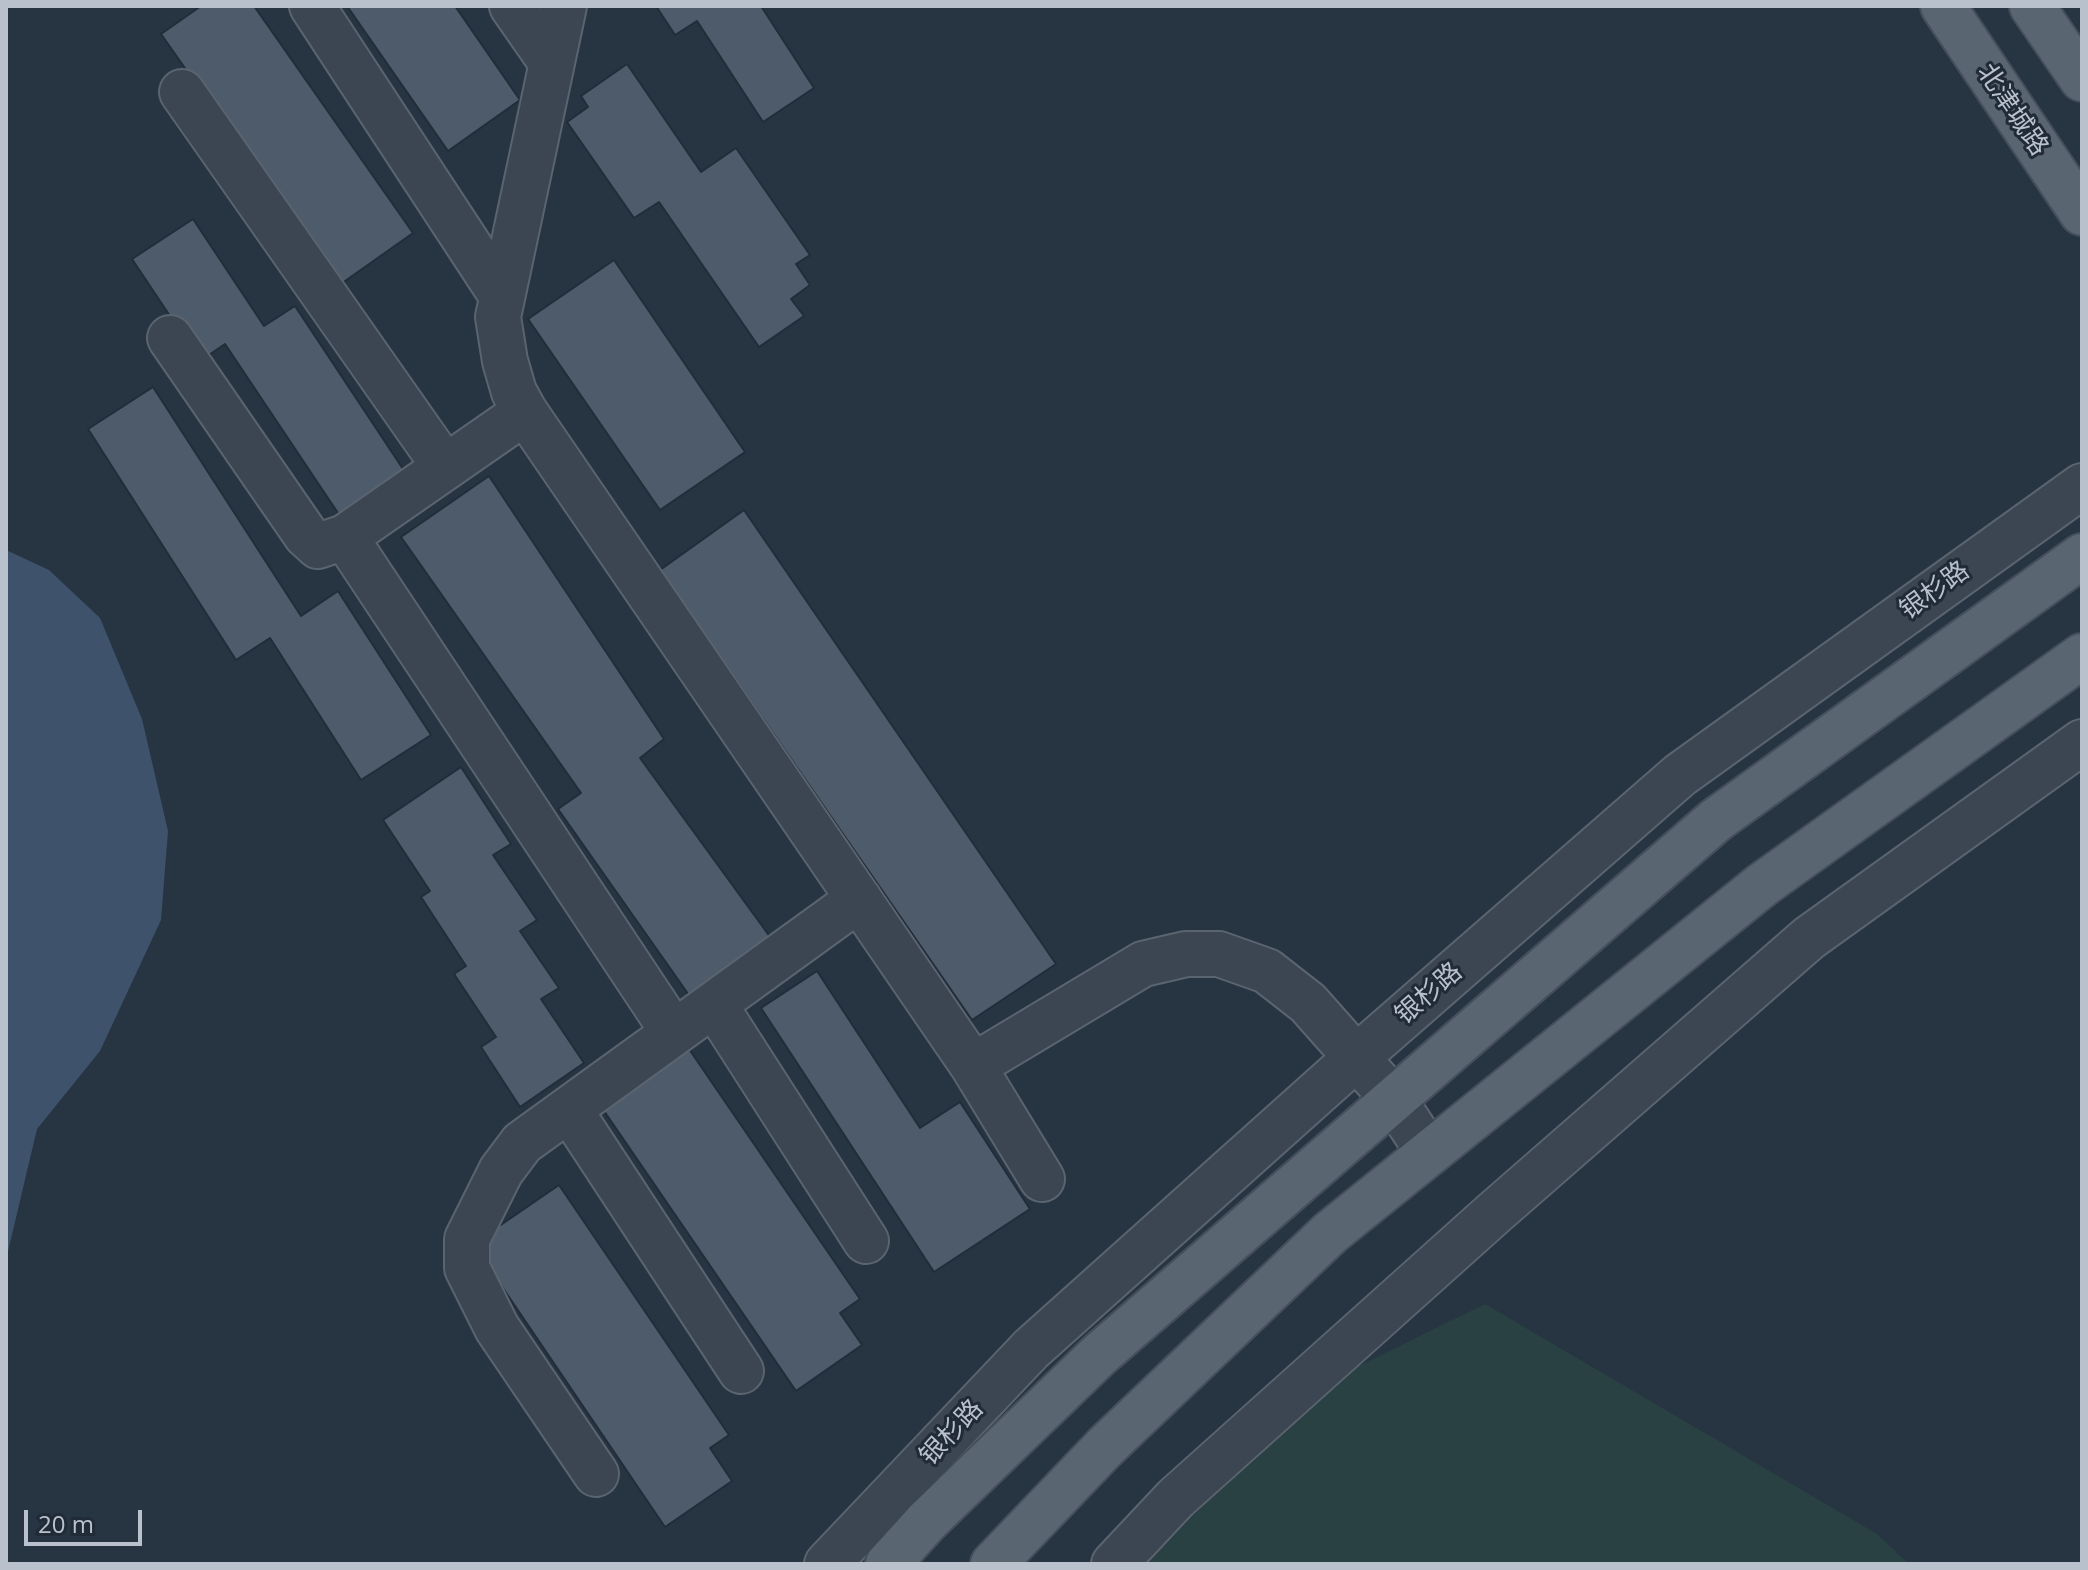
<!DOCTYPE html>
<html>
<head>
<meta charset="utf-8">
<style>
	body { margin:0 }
	#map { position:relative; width:2088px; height:1570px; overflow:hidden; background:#273442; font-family:"Open Sans",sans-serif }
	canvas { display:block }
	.frame { position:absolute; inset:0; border:8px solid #b9c1cc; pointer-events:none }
	.scale { position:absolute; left:24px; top:1510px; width:118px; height:36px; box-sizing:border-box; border:4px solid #b9c1cc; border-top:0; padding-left:10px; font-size:24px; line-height:28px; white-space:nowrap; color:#b9c1cc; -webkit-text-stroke:6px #202b37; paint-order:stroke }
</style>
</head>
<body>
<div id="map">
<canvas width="2088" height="1570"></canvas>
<div class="frame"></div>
<div class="scale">20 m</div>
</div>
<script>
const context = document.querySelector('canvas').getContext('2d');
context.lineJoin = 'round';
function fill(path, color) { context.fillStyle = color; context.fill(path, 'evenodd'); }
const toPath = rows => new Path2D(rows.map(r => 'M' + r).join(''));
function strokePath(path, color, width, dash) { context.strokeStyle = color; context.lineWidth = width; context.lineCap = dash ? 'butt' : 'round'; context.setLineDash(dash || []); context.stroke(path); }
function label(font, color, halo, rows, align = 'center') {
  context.font = font + ' "Open Sans","Noto Sans SC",sans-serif'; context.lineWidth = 6; context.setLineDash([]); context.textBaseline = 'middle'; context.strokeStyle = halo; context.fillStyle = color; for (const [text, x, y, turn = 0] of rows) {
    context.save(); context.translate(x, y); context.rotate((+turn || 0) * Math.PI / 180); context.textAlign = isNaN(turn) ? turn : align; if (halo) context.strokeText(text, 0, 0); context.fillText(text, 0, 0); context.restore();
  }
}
fill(toPath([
	[1485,1304,1877,1534,1909,1564,1146,1564,1322,1384]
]), '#294143');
fill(toPath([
	[6,550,49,570,100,618,142,719,168,831,161,920,100,1051,37,1129,6,1260]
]), '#3e526b');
const building = toPath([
	[201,6,254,6,413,233,338,286,161,34,201,6],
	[347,6,455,6,520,100,448,151,347,6],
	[656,6,761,6,814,88,763,122,697,21,675,35,656,6],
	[627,64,701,172,736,148,810,255,796,264,810,285,791,299,804,316,759,347,659,202,634,218,567,122,588,107,581,96,627,64],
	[193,219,264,326,295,306,407,475,342,519,225,344,200,361,132,259,193,219],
	[614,260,745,452,660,510,528,319,614,260],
	[153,387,301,616,338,591,431,735,361,780,270,638,236,660,88,429,153,387],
	[489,476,664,739,640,758,776,945,691,998,558,809,581,793,401,537,489,476],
	[744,510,1056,964,972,1020,660,570,744,510],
	[461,767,511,844,493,855,537,920,520,931,559,988,541,999,584,1063,520,1107,481,1047,496,1037,454,974,466,966,421,897,430,891,383,820,461,767],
	[817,971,920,1128,960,1102,1030,1209,934,1272,761,1008,817,971],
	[689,1049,860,1299,840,1313,862,1345,796,1391,602,1108,689,1049],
	[559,1185,729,1435,710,1448,732,1481,665,1527,473,1244,559,1185]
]);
fill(building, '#4e5b6b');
strokePath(building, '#222d39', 2);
const minor = toPath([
	[312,6,502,296],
	[512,6,551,62],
	[564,6,498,317,505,361,514,392,525,412,973,1066,1042,1179],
	[182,92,445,467],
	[170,338,306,535,318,546,345,537,525,412],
	[345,537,674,1033],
	[714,1004,866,1241],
	[973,1066,1143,964,1186,954,1219,954,1267,971,1308,1003,1394,1100,1429,1153],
	[569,1109,741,1371],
	[596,1474,497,1328,467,1268,467,1239,501,1171,522,1143,859,899],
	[827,1564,1031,1349,1357,1057,1680,775,2082,486],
	[1114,1564,1176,1498,1494,1213,1809,938,2082,742]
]);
const major = toPath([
	[1943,6,2082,213],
	[2032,6,2082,79],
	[888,1564,927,1521,1099,1355,1716,820,2082,556],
	[993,1564,1105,1447,1330,1233,1762,885,2082,656]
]);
strokePath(minor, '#5a646f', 48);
strokePath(major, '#454f5b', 48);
strokePath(minor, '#3b4652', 44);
strokePath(major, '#5a6572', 44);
label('26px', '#b9c1cc', '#202b37', [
	["北津城路",2012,110,56],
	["银杉路",1935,591,-36],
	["银杉路",1429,994,-41],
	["银杉路",952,1433,-47]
]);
</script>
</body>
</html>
